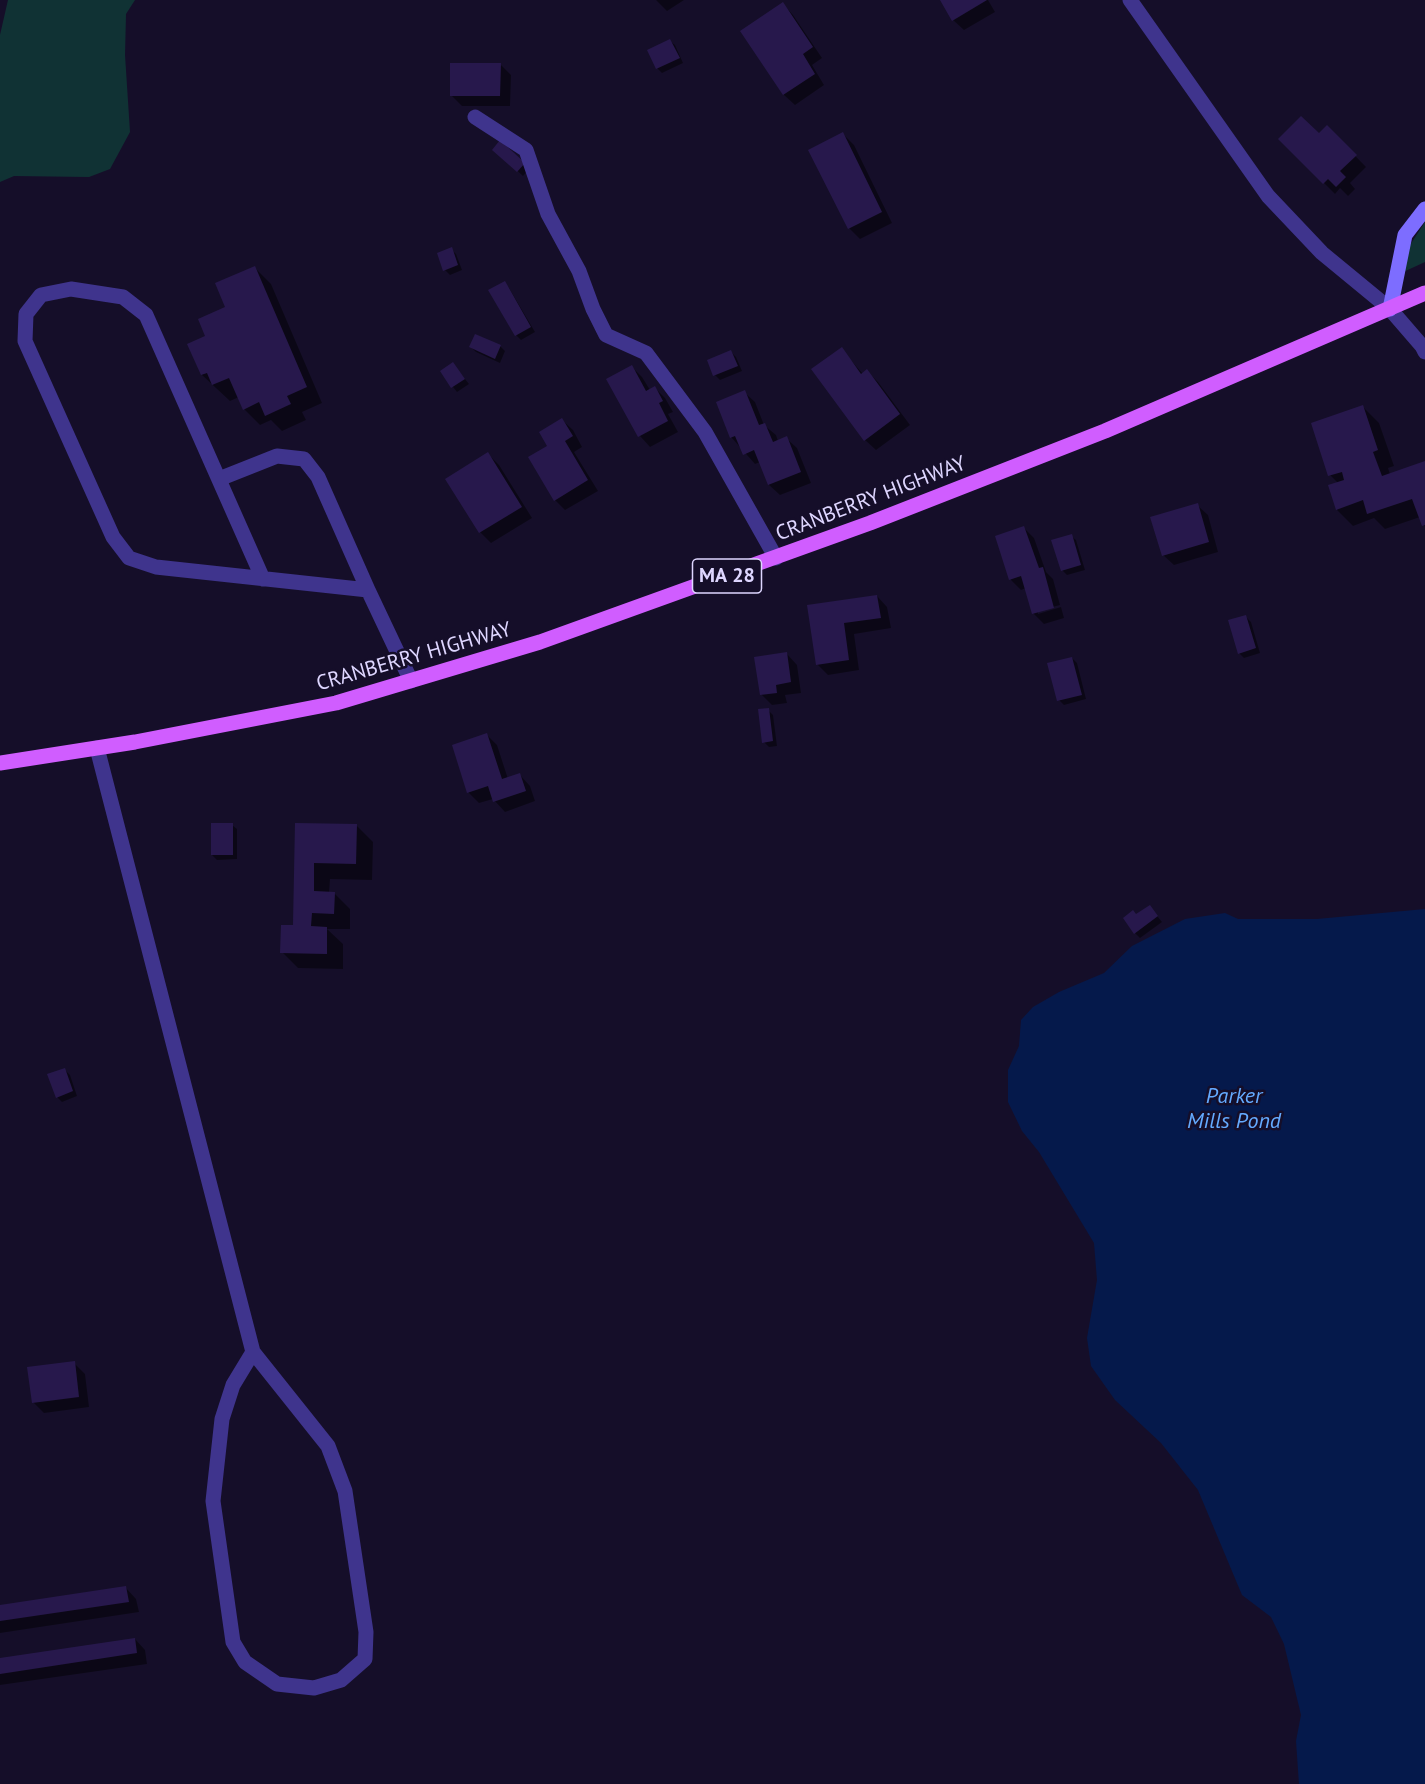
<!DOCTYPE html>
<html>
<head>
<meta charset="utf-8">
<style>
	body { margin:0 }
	canvas { display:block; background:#150e29 }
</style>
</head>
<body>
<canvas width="1425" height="1784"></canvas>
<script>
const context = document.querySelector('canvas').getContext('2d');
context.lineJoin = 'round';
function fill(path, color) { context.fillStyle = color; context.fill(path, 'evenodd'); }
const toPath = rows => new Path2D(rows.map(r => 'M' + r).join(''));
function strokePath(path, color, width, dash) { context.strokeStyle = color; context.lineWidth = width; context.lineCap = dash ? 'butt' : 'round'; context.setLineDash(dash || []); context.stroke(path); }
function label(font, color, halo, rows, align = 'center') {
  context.font = font + ' "PT Sans",sans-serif'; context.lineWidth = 5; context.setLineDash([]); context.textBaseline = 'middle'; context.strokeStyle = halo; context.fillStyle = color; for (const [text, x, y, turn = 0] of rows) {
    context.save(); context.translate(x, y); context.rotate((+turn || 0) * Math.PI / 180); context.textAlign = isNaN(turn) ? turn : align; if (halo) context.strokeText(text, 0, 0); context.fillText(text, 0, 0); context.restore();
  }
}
fill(toPath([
	[8,0,135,0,126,14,125,55,130,132,110,169,89,177,14,176,0,182,0,35],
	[1425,222,1425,262,1388,279]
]), '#103234');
fill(toPath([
	[1425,909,1425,1784,1299,1784,1296,1741,1301,1715,1284,1644,1271,1617,1242,1595,1198,1490,1161,1443,1115,1400,1091,1366,1087,1338,1097,1280,1094,1243,1039,1152,1022,1131,1008,1102,1008,1070,1019,1046,1021,1020,1033,1007,1059,992,1104,973,1132,946,1185,919,1225,913,1238,919,1317,919]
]), '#05194b');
fill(toPath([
	[656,0,684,0,667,11],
	[942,0,988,0,995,12,964,30,953,20],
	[783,4,793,15,822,58,812,65,824,85,795,105,784,95,742,32],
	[670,41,675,45,683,63,662,73,657,68],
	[500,64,511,75,510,106,462,106,451,95],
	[1327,127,1366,167,1350,183,1355,189,1348,196,1340,188,1335,194,1280,139,1319,135],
	[843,134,854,145,892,223,860,239,849,228],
	[500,143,529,169,523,176,499,154],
	[451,249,456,254,462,270,450,275,445,270],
	[255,268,271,284,322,403,302,412,306,420,282,431,271,420,260,425,244,409,239,397,230,401,202,375,207,337],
	[504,283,509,288,535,332,521,340,516,335],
	[476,336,500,346,505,351,500,363,476,352,471,347],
	[841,349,863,374,867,371,878,382,910,425,876,450,865,440],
	[731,352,736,357,742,371,720,380,715,375],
	[453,364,469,384,457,392,453,387],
	[632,367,642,377,650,390,655,388,665,398,673,412,668,414,678,432,650,447,640,436,608,379],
	[744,392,755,402,764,425,776,435,778,441,786,438,797,448,811,483,780,495,769,485,760,462,755,464,731,437],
	[1363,407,1379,423,1394,466,1388,468,1390,474,1425,462,1425,527,1420,517,1385,529,1374,518,1353,526,1337,510,1338,483,1330,475],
	[562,420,573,430,582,447,574,452,598,491,565,510,555,500,549,447],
	[488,454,499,465,532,518,491,543,480,532,448,480],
	[1197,505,1208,515,1218,552,1174,565,1163,555],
	[1024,528,1034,538,1046,572,1053,579,1060,605,1038,611,1038,614,1061,607,1064,618,1044,624,1033,613,1026,588,1021,590,1011,580,997,537],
	[1071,536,1076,540,1085,570,1067,575,1062,570],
	[877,596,887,607,891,628,854,634,859,670,828,675,817,664,809,606],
	[1246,617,1251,622,1260,653,1244,658,1239,653],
	[787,654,797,665,801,693,785,695,787,703,772,705,761,694],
	[1072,658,1077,663,1086,699,1064,705,1059,700],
	[768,710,773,715,777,746,769,747,764,742],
	[487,735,497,745,508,779,520,775,530,786,535,801,505,812,493,799,479,803,469,793,454,746],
	[232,825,237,829,237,859,217,860,212,855],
	[297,825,357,826,373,842,372,880,330,879,329,893,334,893,350,909,350,929,327,929,343,944,343,969,298,968,282,952,294,927],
	[1150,907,1162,922,1140,938,1135,933,1137,916],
	[65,1070,70,1075,77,1096,62,1102,57,1097],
	[74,1363,85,1374,89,1407,44,1413,33,1402],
	[126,1588,136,1599,139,1612,0,1633,0,1607],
	[135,1639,145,1650,147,1664,0,1685,0,1659]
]), '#0007');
fill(toPath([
	[940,0,987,0,952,21],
	[783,2,813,47,803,54,815,74,783,95,740,31],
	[670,39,680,58,656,69,647,50],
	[450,63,501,63,500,96,450,96],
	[1301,116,1319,133,1327,125,1357,155,1340,171,1346,177,1336,187,1328,179,1323,184,1278,139],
	[843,132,882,212,848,229,808,150],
	[500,140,525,163,517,172,492,150],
	[452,247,458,265,443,271,437,253],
	[255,266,307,387,287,396,291,404,265,416,259,402,243,410,229,378,212,385,207,373,201,375,187,344,205,336,198,319,225,307,215,283],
	[505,281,531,327,515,336,488,290],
	[475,334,501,345,495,359,469,347],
	[842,347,861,374,867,369,900,414,864,441,811,369],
	[731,350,738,366,713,376,707,360],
	[453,362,465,379,451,388,440,371],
	[632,365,646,391,655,386,663,401,659,403,668,421,638,437,606,379],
	[745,390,759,425,765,423,773,442,787,436,801,472,768,485,754,450,743,455,735,436,730,438,716,402],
	[1363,405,1378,450,1373,452,1382,476,1425,461,1425,525,1422,526,1412,499,1367,514,1363,500,1336,510,1328,485,1344,480,1342,472,1328,476,1311,423],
	[562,418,573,436,565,441,588,480,554,501,528,457,547,446,539,432],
	[488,452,522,507,479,533,445,479],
	[1198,503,1209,542,1162,556,1150,517],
	[1024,526,1039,568,1043,567,1054,608,1032,614,1021,576,1009,580,995,536],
	[1072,534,1081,565,1061,571,1051,540],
	[877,595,881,618,844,623,849,660,816,665,807,605],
	[1246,615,1256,648,1238,654,1228,620],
	[787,652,791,682,776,685,777,693,760,695,754,657],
	[1072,657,1082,695,1057,701,1047,663],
	[769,708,773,741,762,743,758,709],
	[487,733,502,779,520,773,526,791,493,802,488,786,467,793,452,745],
	[211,823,233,823,233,855,211,855],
	[295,823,357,824,356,864,314,863,314,891,335,892,334,914,312,913,311,926,327,927,327,954,280,953,281,925,293,925],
	[1150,905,1158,916,1134,934,1123,918,1133,910,1136,914],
	[65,1068,73,1091,56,1098,47,1074],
	[75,1361,79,1397,32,1403,27,1367],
	[126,1586,129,1602,0,1621,0,1605],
	[135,1638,137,1653,0,1674,0,1658]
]), '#27184c');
strokePath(toPath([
	[475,117,526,150,548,214,579,271,593,309,606,335,646,353,705,432,776,558],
	[219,479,277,456,304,459,318,477,368,590],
	[263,579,146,315,123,297,71,289,41,295,26,314,25,341,113,537,129,558,156,567,368,590,411,681],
	[97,748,253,1352,328,1446,345,1491,366,1632,365,1659,341,1680,314,1688,277,1684,245,1662,233,1642,213,1501,222,1419,233,1385,253,1352]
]), '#3f348d', 15);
strokePath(toPath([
	[1130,0,1268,196,1322,253,1390,309,1422,346,1425,352]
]), '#3f348d', 15);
strokePath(toPath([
	[1390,309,1405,235,1425,209]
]), '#7d6dff', 15);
strokePath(toPath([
	[0,763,135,742,336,703,540,642,870,523,1105,431,1425,293]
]), '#d05dff', 15);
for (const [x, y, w] of [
	[727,576,69]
]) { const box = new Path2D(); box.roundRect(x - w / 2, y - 17, w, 34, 4.5); context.fillStyle = '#150e29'; context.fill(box); strokePath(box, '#ded6ff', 1.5); }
label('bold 20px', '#ded6ff', null, [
	["MA 28",727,576]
]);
label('21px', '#ded6ff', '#150e29', [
	["CRANBERRY HIGHWAY",871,499,-21],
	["CRANBERRY HIGHWAY",414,657,-16]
]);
label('italic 22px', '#64aaff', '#150e29', [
	["Parker",1234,1097],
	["Mills Pond",1234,1122]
]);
</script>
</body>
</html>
